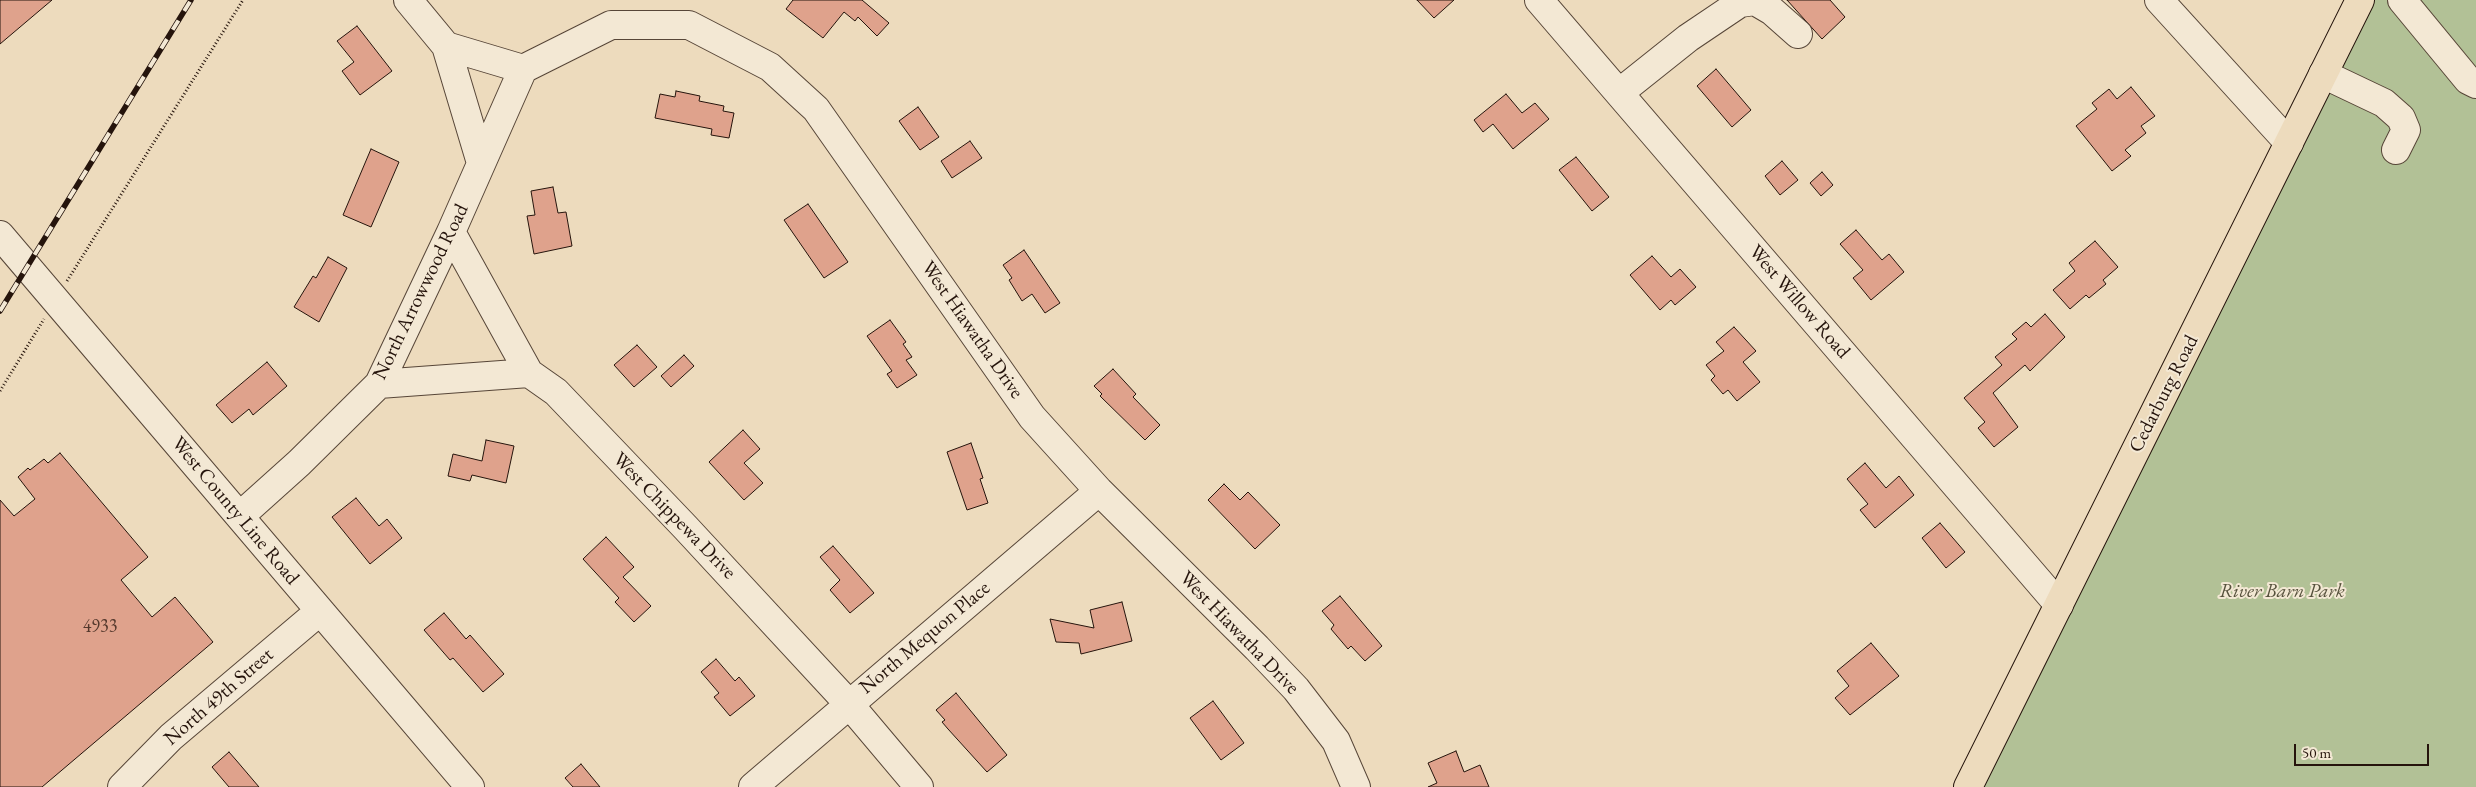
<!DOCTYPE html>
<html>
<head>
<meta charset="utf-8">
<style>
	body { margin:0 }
	#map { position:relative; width:2476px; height:787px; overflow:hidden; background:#eddbbd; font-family:"EB Garamond",serif }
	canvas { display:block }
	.scale { position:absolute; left:2294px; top:744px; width:135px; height:22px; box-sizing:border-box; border:2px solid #25140c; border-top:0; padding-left:6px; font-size:15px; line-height:18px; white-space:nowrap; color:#25140c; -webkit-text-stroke:4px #f3e8d4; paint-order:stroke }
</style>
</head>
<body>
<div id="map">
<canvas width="2476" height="787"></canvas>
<div class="scale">50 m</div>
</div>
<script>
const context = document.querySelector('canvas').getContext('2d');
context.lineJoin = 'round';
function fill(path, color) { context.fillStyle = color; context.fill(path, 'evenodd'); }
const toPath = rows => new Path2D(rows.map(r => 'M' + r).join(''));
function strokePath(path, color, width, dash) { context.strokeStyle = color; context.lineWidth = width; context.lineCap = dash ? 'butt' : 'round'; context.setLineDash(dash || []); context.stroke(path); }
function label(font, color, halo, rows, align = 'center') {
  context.font = font + ' "EB Garamond",serif'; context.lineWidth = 4; context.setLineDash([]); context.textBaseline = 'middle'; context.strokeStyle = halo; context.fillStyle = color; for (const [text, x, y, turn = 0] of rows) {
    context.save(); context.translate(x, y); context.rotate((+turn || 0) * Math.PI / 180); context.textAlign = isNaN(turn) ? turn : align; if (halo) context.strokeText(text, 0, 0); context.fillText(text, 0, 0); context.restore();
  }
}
fill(toPath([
	[2359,0,2476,0,2476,787,1968,787]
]), '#b2c196');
const building = toPath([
	[0,0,52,0,0,44,0,0],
	[793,0,862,0,889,23,877,36,858,17,855,21,844,12,823,38,786,9,793,0],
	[1417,0,1454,0,1434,18,1417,0],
	[1787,0,1830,0,1845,17,1822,39,1787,0],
	[357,26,392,71,360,95,342,71,354,62,337,41,357,26],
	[1716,69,1751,110,1732,127,1697,86,1716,69],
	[2131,87,2155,116,2141,126,2146,133,2125,150,2131,156,2112,171,2076,126,2097,109,2092,103,2109,89,2117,99,2131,87],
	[676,91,700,96,699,101,724,106,723,111,734,113,729,138,711,135,712,129,655,118,660,94,675,97,676,91],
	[1506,94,1522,113,1535,103,1549,119,1513,149,1493,124,1483,132,1474,120,1506,94],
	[918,107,939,137,920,150,899,121,918,107],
	[970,141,982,158,952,178,941,161,970,141],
	[371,149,399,162,371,227,343,215,371,149],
	[1576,157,1609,197,1592,211,1559,170,1576,157],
	[1782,161,1798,180,1780,195,1765,176,1782,161],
	[1822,172,1833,185,1821,196,1810,183,1822,172],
	[553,187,558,213,566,212,572,246,534,254,527,216,535,215,531,191,553,187],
	[808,204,848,262,824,278,784,220,808,204],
	[1856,230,1882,260,1889,254,1904,272,1871,300,1853,278,1863,270,1840,244,1856,230],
	[2095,241,2118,267,2103,280,2106,284,2089,298,2086,295,2070,309,2053,290,2075,271,2069,263,2095,241],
	[1024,250,1060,303,1045,313,1032,294,1022,301,1009,280,1012,278,1003,265,1024,250],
	[1652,256,1671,277,1680,269,1696,287,1675,305,1671,300,1660,310,1630,275,1652,256],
	[328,257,347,268,319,322,294,307,313,276,316,278,328,257],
	[2045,314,2065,337,2030,371,2025,365,1993,393,2018,427,1994,447,1978,428,1985,422,1964,398,2002,365,1995,357,2017,339,2012,334,2026,322,2031,327,2045,314],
	[890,320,906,342,903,344,912,357,906,360,917,375,897,388,887,374,892,371,867,336,890,320],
	[1734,327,1756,351,1743,362,1760,382,1737,401,1728,390,1723,394,1711,380,1715,376,1706,365,1724,351,1716,342,1734,327],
	[637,345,657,367,634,387,614,365,637,345],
	[684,355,694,366,671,387,661,376,684,355],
	[267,362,287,386,253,415,249,409,232,423,216,405,267,362],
	[1113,369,1136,394,1133,397,1160,425,1145,440,1100,396,1102,394,1094,386,1113,369],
	[743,430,760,449,744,463,763,483,744,500,709,462,743,430],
	[486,440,514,446,506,483,472,475,470,481,448,476,453,454,482,461,486,440],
	[971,443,983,478,980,479,988,503,967,510,947,452,971,443],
	[60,453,148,557,121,580,152,617,175,597,213,642,42,787,0,787,0,500,14,516,35,499,18,477,28,468,30,470,44,459,48,463,60,453],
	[1865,463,1886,488,1899,476,1914,495,1875,528,1860,510,1868,504,1847,479,1865,463],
	[1224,484,1240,500,1248,492,1280,525,1255,549,1208,500,1224,484],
	[356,498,379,526,387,519,402,538,370,564,332,517,356,498],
	[1940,523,1965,552,1946,568,1922,538,1940,523],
	[606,537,634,567,623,577,651,606,634,622,615,602,619,598,583,559,606,537],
	[833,546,874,593,850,613,830,590,840,580,820,557,833,546],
	[1340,596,1382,646,1365,661,1351,646,1348,649,1331,629,1334,625,1322,611,1340,596],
	[1122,602,1132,641,1081,654,1079,643,1056,642,1050,619,1094,628,1090,610,1122,602],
	[444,613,466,639,470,635,504,674,483,692,453,658,450,660,424,630,444,613],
	[1871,643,1899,676,1850,715,1835,698,1849,686,1837,671,1871,643],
	[716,659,735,681,739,677,755,696,730,716,714,697,719,693,701,672,716,659],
	[956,693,1007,755,987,772,948,729,942,722,945,720,936,710,956,693],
	[1213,701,1244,743,1221,760,1190,718,1213,701],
	[1456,751,1464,772,1480,765,1489,787,1428,787,1437,783,1428,763,1456,751],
	[229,752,236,760,259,787,229,787,212,767,229,752],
	[581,764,600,787,573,787,565,778,581,764]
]);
fill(building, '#dfa28c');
strokePath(building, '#25140c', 1);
const minor = toPath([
	[408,0,446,46,481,163],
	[1539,0,2059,605],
	[2159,0,2289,143],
	[2402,0,2468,80,2476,84],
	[446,46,523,69,611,25,689,25,770,67,816,109,1032,417,1099,491,1257,648,1296,689,1336,741,1356,787],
	[2323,74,2384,103,2401,118,2406,130,2396,150],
	[1619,93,1688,38,1740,3,1755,1,1772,11,1798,34],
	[451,232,529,373,556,392,686,528,849,704,919,787],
	[0,235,470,787],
	[379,384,529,373],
	[240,516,299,463,379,384,451,232,523,69],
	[122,787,171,737,320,611],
	[753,787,1099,491]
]);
const major = toPath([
	[1968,787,2360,0]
]);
strokePath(minor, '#574638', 30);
strokePath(major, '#25140c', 30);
strokePath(toPath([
	[67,281,243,0],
	[0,391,44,319]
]), '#25140c', 3, [1, 2.5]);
strokePath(minor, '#f3e8d4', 28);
strokePath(major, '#eddbbd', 28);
const rail = toPath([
	[0,311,191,0]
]);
strokePath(rail, '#25140c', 5.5);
strokePath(rail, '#f3e8d4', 4, [11]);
label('18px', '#54382c', null, [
	["4933",100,627]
]);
label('20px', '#25140c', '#f3e8d4', [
	["North Arrowwood Road",421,292,-64],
	["West Willow Road",1799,302,49],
	["West Hiawatha Drive",972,330,55],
	["Cedarburg Road",2164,394,-63],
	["West County Line Road",235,511,50],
	["West Chippewa Drive",674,516,46],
	["West Hiawatha Drive",1239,633,46],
	["North Mequon Place",925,638,-40],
	["North 49th Street",219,697,-41]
]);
label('italic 20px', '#56513c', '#f3e8d4', [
	["River Barn Park",2282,592]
]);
</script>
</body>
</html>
